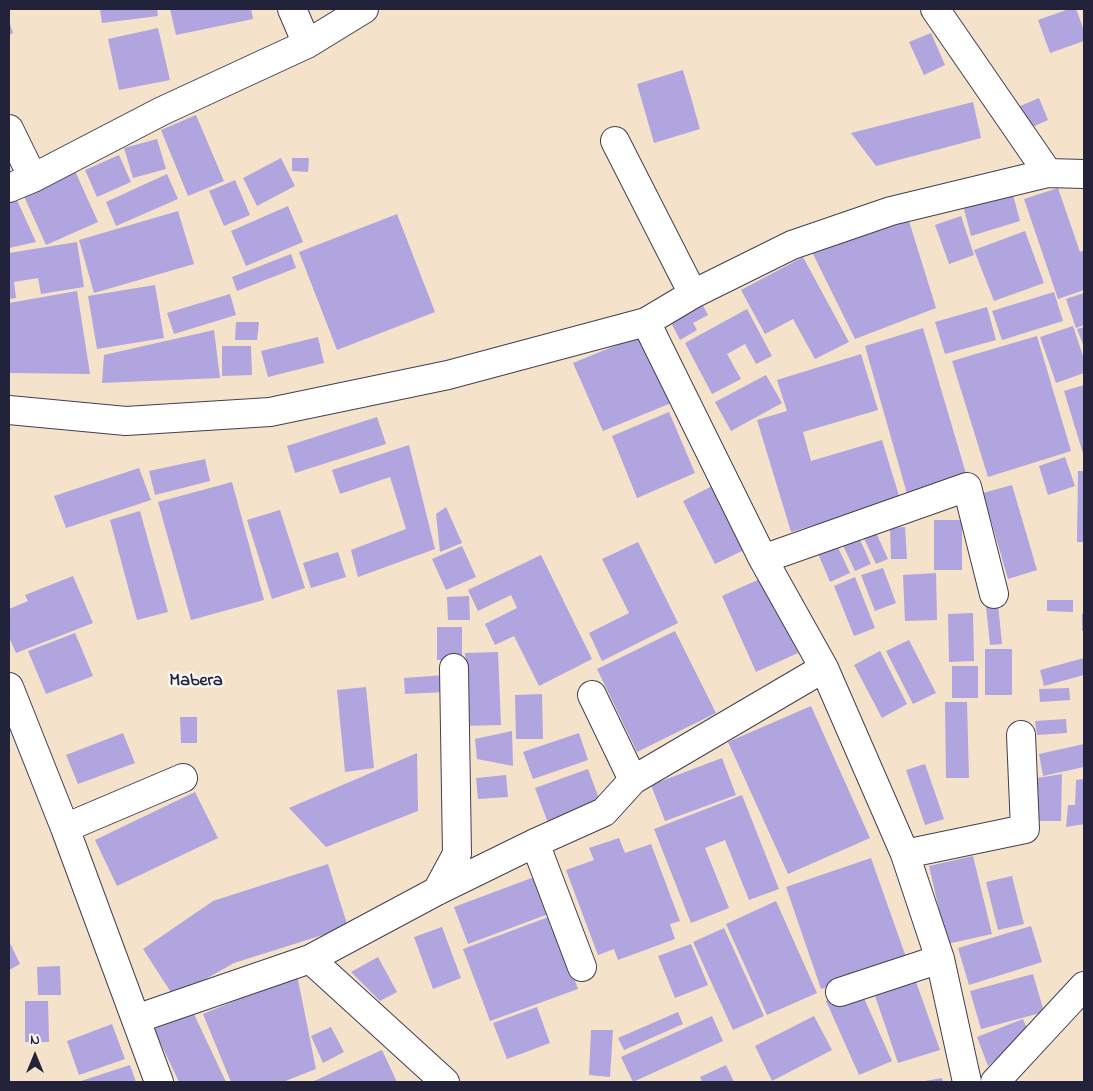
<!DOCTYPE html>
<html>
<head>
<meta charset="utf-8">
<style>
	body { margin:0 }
	#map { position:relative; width:1093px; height:1091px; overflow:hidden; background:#f4e2ca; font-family:"Indie Flower",sans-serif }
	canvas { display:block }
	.frame { position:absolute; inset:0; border:10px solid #22223b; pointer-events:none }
	.north { position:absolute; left:10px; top:1031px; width:50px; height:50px; -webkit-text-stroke:4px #f6f6f2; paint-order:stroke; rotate:0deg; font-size:14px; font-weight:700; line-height:20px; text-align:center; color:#22223b }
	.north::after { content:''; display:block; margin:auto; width:18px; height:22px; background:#22223b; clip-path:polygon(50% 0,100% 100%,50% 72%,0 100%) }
</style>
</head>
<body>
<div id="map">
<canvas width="1093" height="1091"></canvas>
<div class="frame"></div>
<div class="north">N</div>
</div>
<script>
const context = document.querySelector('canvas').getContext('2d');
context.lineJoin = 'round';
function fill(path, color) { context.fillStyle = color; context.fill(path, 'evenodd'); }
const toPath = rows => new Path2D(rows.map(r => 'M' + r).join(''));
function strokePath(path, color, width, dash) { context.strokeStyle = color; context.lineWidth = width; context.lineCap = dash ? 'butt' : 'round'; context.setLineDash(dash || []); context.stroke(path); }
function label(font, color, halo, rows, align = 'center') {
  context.font = font + ' "Indie Flower",sans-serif'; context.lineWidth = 5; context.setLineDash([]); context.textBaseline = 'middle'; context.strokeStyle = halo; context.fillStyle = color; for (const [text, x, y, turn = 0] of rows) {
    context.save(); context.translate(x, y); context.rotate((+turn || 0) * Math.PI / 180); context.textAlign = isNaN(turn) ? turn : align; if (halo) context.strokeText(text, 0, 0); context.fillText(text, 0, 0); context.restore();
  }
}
fill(toPath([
	[100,9,157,9,158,16,102,23],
	[170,9,251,9,253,19,176,35],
	[1069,9,1076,9,1084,30,1084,41,1050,53,1038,20],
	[9,21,13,33,9,35],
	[158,28,170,80,119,90,108,39],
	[931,33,945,65,924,75,909,42],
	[683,70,700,129,654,143,637,84],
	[1039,98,1048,120,1028,129,1018,107],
	[973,102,981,138,876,166,851,133],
	[196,115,224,181,188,196,161,130],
	[157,139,166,169,133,178,124,148],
	[119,155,131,182,97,197,85,170],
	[281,158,295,186,257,206,243,178],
	[292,158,309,158,308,172,292,171],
	[75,171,98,222,46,245,23,194],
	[167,174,178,199,116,226,106,202],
	[235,180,250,215,224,226,209,191],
	[1058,188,1080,252,1084,250,1084,290,1058,299,1024,199],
	[1012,191,1020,221,971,236,963,205],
	[16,198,36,242,9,248,9,201],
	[288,206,303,242,246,266,231,231],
	[178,211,194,264,94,293,79,240],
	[397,214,435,312,337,350,299,252],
	[961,216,974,255,949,264,935,225],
	[909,221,936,308,855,339,811,250],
	[1025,231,1044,283,994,301,974,250],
	[77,242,84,287,41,294,38,278,14,282,16,298,9,299,9,253],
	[291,254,296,268,237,291,232,277],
	[803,257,849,342,815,359,793,319,765,334,741,290],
	[155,285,164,338,97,349,88,296],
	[77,291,90,374,9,373,9,303],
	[1054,292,1063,321,1002,340,992,311],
	[1084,293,1084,325,1076,328,1066,299],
	[230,294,236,315,174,334,167,313],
	[700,300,708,315,693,323,697,330,680,340,668,317],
	[987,307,996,340,945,354,935,322],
	[747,309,772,356,756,364,745,344,727,354,741,379,712,394,685,343],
	[236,322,259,322,257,340,235,340],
	[1073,326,1084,359,1084,373,1056,383,1040,337],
	[1084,327,1084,347,1077,329],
	[923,328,967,477,907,494,865,346],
	[214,330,220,378,102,383,104,355],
	[646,333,676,401,603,431,573,363],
	[1037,336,1071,451,988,477,952,361],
	[318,337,324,363,268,377,261,351],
	[222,346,251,346,252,375,222,376],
	[861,354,878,410,803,432,811,461,882,440,900,499,791,532,757,420,787,411,777,380],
	[766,375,782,403,731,431,715,402],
	[1084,385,1084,457,1064,391],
	[669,412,695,473,637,498,612,436],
	[377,417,386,444,295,473,287,446],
	[409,445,435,549,358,577,351,550,406,529,390,477,340,494,332,470],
	[1065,457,1075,486,1048,495,1039,466],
	[205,459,210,481,155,495,149,471],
	[139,468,151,500,66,528,54,496],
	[1078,471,1084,471,1084,542,1077,542],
	[232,482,264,600,191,620,158,502],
	[1012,485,1037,570,1008,579,983,493],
	[712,486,744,550,715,564,683,501],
	[446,507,462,543,440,552,436,514],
	[280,510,305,588,272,599,247,520],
	[140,511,168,612,137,620,110,520],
	[934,520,962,520,962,570,934,570],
	[873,526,888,559,876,564,861,532],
	[905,527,907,559,891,559,890,528],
	[857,533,871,564,855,571,841,541],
	[835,541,850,573,830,582,816,549],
	[638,542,678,623,602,661,589,633,629,613,602,559],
	[462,546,476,577,446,590,432,559],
	[338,552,346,577,311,588,303,563],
	[541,555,592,659,539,686,514,636,495,645,485,624,517,608,511,595,478,611,468,590],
	[883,568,896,603,875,611,861,575],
	[936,573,937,620,905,621,903,575],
	[73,576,93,623,16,653,9,637,9,609,28,601,25,595],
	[764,577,798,653,756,672,722,596],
	[855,577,875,628,854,636,834,586],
	[469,596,470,620,448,620,447,597],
	[1047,600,1073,600,1073,612,1047,611],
	[998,604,1002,644,990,645,986,606],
	[973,613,974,661,949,662,948,614],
	[1082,614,1084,614,1084,631,1082,631],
	[437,627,462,627,462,660,437,660],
	[675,631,716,713,637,752,597,669],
	[75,633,93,676,46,694,28,651],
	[909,640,936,693,913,704,886,651],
	[985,649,1012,649,1012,695,985,695],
	[880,651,907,704,882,718,854,665],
	[498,652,501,725,460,726,466,666,465,653],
	[1084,658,1084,675,1044,686,1040,670],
	[952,666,978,666,978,698,952,698],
	[445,675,446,692,405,694,404,678],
	[366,687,374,768,345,772,337,690],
	[1069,688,1070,700,1040,702,1039,689],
	[542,694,543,739,516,739,515,695],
	[945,702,967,702,969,778,946,778],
	[811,706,870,838,788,874,728,742],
	[180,717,197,717,197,743,181,743],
	[1066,719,1067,733,1037,735,1035,721],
	[512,731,513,766,477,759,475,739],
	[123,733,135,763,78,784,66,755],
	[579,733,588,760,533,779,523,752],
	[1084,744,1084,767,1043,776,1039,754],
	[417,753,418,811,326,847,289,808],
	[722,758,736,795,665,821,651,785],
	[925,764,944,819,925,825,906,770],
	[588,769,601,804,548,823,535,788],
	[1062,774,1061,821,1037,821,1037,778],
	[506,775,508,797,478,799,476,778],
	[1084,779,1084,824,1066,827,1068,805,1075,805,1076,780],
	[195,792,218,838,117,886,95,840],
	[742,795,779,889,749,900,725,840,705,848,729,908,691,923,654,829],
	[619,838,625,853,651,844,680,921,670,924,675,939,618,960,614,949,598,955,566,870,594,860,589,848],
	[973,856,992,934,947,944,929,866],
	[871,858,907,960,821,989,786,887],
	[328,864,348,927,234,963,174,997,143,949,213,901],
	[537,876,551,913,468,944,454,907],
	[1012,876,1024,924,998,930,986,882],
	[776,901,817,993,767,1015,726,924],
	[551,916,578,989,490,1021,463,949],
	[1031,926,1042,962,969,985,958,948],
	[442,927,461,978,433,989,414,937],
	[724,928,764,1016,733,1030,693,942],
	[9,941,20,964,9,970],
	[691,944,708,985,675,998,658,956],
	[378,957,397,992,380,1001,351,972],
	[60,966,61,995,38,995,37,967],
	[913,973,940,1050,898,1063,872,987],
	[1033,974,1044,1012,981,1029,970,991],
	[297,975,316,1069,283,1082,231,1082,203,1014],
	[859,987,892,1061,859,1075,826,1001],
	[25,1001,48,1001,49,1042,25,1042],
	[537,1007,550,1043,507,1059,493,1023],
	[193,1012,226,1082,179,1082,154,1029],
	[678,1012,683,1024,624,1050,618,1038],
	[712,1016,723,1041,633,1082,621,1057],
	[814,1016,832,1050,772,1081,755,1046],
	[1023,1019,1028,1031,988,1066,977,1037],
	[112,1024,125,1059,79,1075,67,1041],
	[331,1027,344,1052,323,1063,311,1036],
	[591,1030,613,1030,610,1077,589,1075],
	[382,1050,397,1082,312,1082],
	[130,1065,136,1082,78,1082],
	[726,1065,734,1082,702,1082,700,1077],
	[942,1078,943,1082,925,1082,925,1081]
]), '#b1a5df');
const minor = toPath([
	[292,9,307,44],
	[935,9,1048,173],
	[9,129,33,178],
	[615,141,693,294],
	[9,188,33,178,162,111,307,44,364,9],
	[646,322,763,559,824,668,905,854,940,959,967,1082],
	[9,410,126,421,270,412,448,375,646,322,693,294,792,245,891,211,1048,173,1084,174],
	[763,559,967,487,994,594],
	[9,687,65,828,159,1082],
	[592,695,633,780],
	[65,828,183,778],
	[535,843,582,967],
	[905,854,1025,829,1021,735],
	[437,891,457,854,454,668],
	[310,959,445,1082],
	[840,992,940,959],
	[136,1019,310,959,437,891,535,843,604,812,633,780,824,668],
	[995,1082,1084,986]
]);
strokePath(minor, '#423f50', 30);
strokePath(minor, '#fff', 28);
label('bold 18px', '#22223b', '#f6f6f2', [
	["Mabera",196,682]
]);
</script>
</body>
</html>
